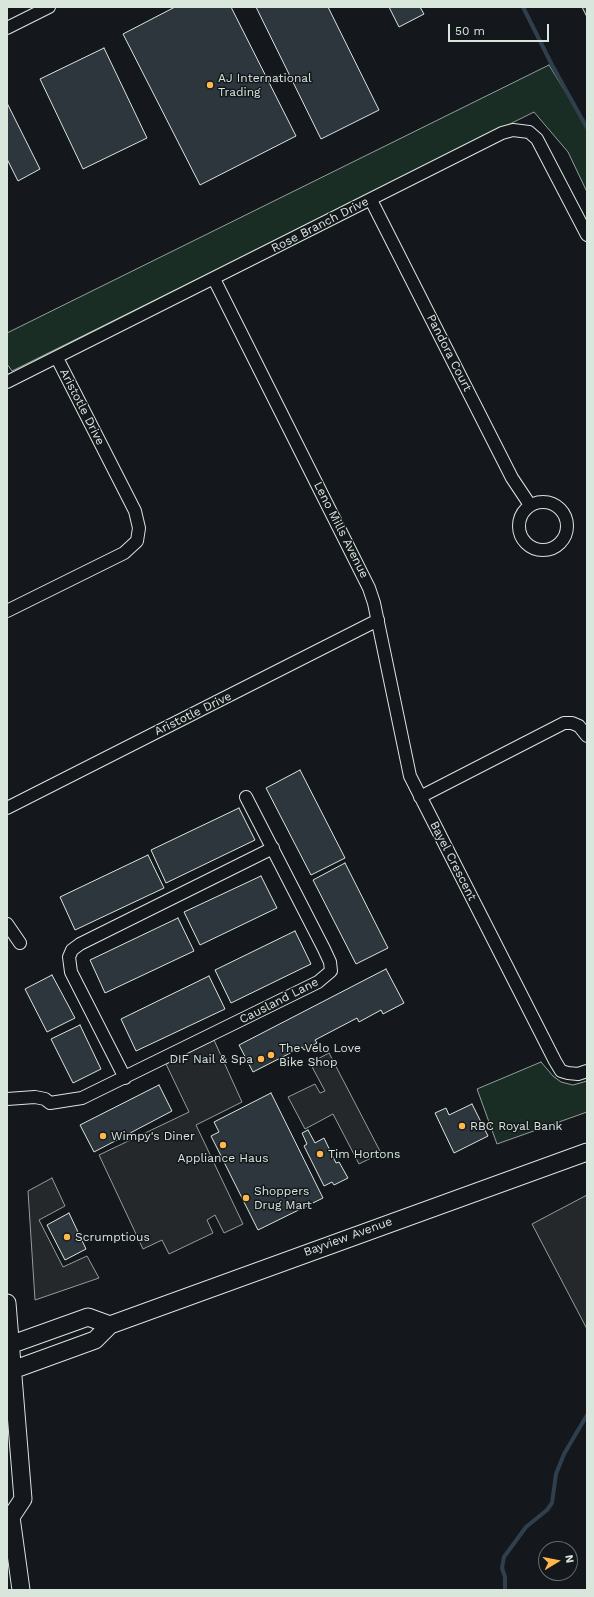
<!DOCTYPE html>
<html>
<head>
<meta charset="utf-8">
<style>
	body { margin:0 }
	#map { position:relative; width:594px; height:1597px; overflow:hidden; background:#14181c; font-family:"Work Sans",sans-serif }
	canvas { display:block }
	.frame { position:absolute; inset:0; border:8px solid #d8e6dc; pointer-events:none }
	.north { position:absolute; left:538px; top:1541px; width:40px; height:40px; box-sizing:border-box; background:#14181c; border:1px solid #626a69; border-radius:50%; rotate:80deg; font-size:11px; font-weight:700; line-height:16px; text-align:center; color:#d8e6dc }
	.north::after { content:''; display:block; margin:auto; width:14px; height:18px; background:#ffb74d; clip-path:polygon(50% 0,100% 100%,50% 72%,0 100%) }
	.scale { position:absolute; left:448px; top:24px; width:101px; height:18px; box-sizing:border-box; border:2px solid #d8e6dc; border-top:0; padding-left:5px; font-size:12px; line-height:14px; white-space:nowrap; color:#d8e6dc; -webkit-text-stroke:3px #14181c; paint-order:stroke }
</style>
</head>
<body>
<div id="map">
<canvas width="594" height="1597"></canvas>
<div class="frame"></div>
<div class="north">N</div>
<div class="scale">50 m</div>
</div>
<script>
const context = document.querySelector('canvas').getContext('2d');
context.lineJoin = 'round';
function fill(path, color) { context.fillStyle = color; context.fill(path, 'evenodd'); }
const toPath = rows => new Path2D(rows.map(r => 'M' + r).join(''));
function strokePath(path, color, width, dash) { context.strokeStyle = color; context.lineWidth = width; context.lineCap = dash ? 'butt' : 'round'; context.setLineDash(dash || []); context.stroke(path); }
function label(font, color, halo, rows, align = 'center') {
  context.font = font + ' "Work Sans",sans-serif'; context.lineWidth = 3; context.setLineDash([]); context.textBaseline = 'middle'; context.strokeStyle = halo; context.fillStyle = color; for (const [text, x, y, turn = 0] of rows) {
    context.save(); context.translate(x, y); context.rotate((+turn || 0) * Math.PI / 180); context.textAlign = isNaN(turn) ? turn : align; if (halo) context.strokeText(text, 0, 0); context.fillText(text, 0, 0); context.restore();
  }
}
const green = toPath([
	[549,65,587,127,587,192,568,152,534,112,12,371,7,364,7,333,549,65],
	[541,1062,553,1076,561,1082,573,1085,587,1081,587,1112,497,1144,477,1089,541,1062]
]);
fill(green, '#1a2d24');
strokePath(green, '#939e99', 1);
const parking = toPath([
	[214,1040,242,1102,196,1125,243,1224,224,1233,215,1215,207,1220,213,1233,169,1254,162,1240,143,1249,99,1155,189,1112,166,1064,214,1040],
	[329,1053,381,1153,359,1164,333,1114,305,1129,288,1097,315,1084,320,1093,325,1091,310,1063,329,1053],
	[52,1178,65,1206,39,1220,63,1267,87,1256,99,1278,35,1300,28,1191,52,1178],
	[587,1195,587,1329,532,1224,587,1195]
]);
fill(parking, '#24282b');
strokePath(parking, '#939e99', 1);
strokePath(toPath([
	[523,7,552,65,587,128],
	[505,1590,505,1577,502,1568,504,1557,526,1527,547,1510,552,1503,556,1474,564,1454,587,1415]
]), '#2f3f4d', 4);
const building = toPath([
	[175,7,231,7,296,136,200,185,123,34,175,7],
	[256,7,328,7,379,110,321,139,256,7],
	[389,7,420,7,424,14,399,27,389,7],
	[582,7,587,7,587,17,582,7],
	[104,48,147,138,83,169,40,79,104,48],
	[7,103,40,169,18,181,7,159,7,103],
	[300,770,345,858,311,875,266,788,300,770],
	[239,808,255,840,166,883,151,850,239,808],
	[148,855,164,888,75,930,60,897,148,855],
	[345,863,388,948,356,964,313,880,345,863],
	[261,876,277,908,200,945,184,912,261,876],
	[178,918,194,951,105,993,90,960,178,918],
	[295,931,311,964,231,1003,215,970,295,931],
	[386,969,404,1003,383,1014,381,1010,359,1022,357,1018,315,1040,317,1043,304,1050,302,1047,253,1072,239,1045,386,969],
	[52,975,75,1018,47,1032,25,989,52,975],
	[209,976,225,1009,136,1051,121,1019,209,976],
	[80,1025,101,1069,73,1083,51,1039,80,1025],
	[159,1085,172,1111,94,1152,80,1125,159,1085],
	[271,1093,323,1198,258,1230,211,1136,219,1132,214,1122,271,1093],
	[472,1104,488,1136,454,1153,435,1113,446,1108,449,1115,472,1104],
	[308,1130,315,1143,324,1138,336,1163,339,1162,348,1178,334,1185,332,1182,324,1186,304,1146,307,1144,302,1133,308,1130],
	[69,1213,86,1249,65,1260,47,1225,69,1213]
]);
fill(building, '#2c363c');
strokePath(building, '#d8e6dc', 1);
const street = toPath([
	[7,28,49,7],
	[371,200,512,478,530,505],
	[214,279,369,588,374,603,410,776,555,1061,561,1071,568,1073,578,1074,587,1071],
	[7,382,502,133,513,130,529,132,537,139,587,235],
	'519 526a24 24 0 1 1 48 0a24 24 0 1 1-48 0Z',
	[7,611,124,553,137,541,139,528,135,511,57,358],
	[420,797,564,723,572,723,579,726,587,736],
	[7,808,378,620],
	[7,924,20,943],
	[125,1078,71,972,69,957,72,950,80,944,273,848],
	[7,1099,35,1097,45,1099,50,1103,82,1098,318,982,331,971,330,962,324,949,246,797]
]);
const secondary = toPath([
	[7,1303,23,1499,11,1517,21,1590],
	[7,1346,88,1317,110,1325],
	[7,1372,95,1340,110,1325,587,1152]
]);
strokePath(street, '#d8e6dc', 14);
strokePath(secondary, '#d8e6dc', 19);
strokePath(street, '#14181c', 12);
strokePath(secondary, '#14181c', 17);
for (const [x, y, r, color] of [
	[210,85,4,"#ffb74d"],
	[271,1055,4,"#ffb74d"],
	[261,1059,4,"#ffb74d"],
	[462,1126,4,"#ffb74d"],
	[103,1136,4,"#ffb74d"],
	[223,1145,4,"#ffb74d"],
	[320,1154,4,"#ffb74d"],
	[246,1198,4,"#ffb74d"],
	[67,1237,4,"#ffb74d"]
]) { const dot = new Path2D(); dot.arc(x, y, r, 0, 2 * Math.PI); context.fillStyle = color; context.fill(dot); strokePath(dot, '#14181c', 1.5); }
label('12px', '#d8e6dc', '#14181c', [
	["AJ International",218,78],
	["Trading",218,92],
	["The Velo Love",279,1048],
	["Bike Shop",279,1062],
	["DIF Nail & Spa",253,1059,"right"],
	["RBC Royal Bank",470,1126],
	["Wimpy's Diner",111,1136],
	["Tim Hortons",328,1154],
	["Appliance Haus",223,1158,"center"],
	["Shoppers",254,1191],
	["Drug Mart",254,1205],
	["Scrumptious",75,1237]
], 'left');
label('12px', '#d8e6dc', '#14181c', [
	["Rose Branch Drive",320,225,-27],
	["Pandora Court",449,353,63],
	["Aristotle Drive",82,407,63],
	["Leno Mills Avenue",341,530,63],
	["Aristotle Drive",193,714,-26],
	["Bayel Crescent",453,861,63],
	["Causland Lane",279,1001,-27],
	["Bayview Avenue",348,1237,-20]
]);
</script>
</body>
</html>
